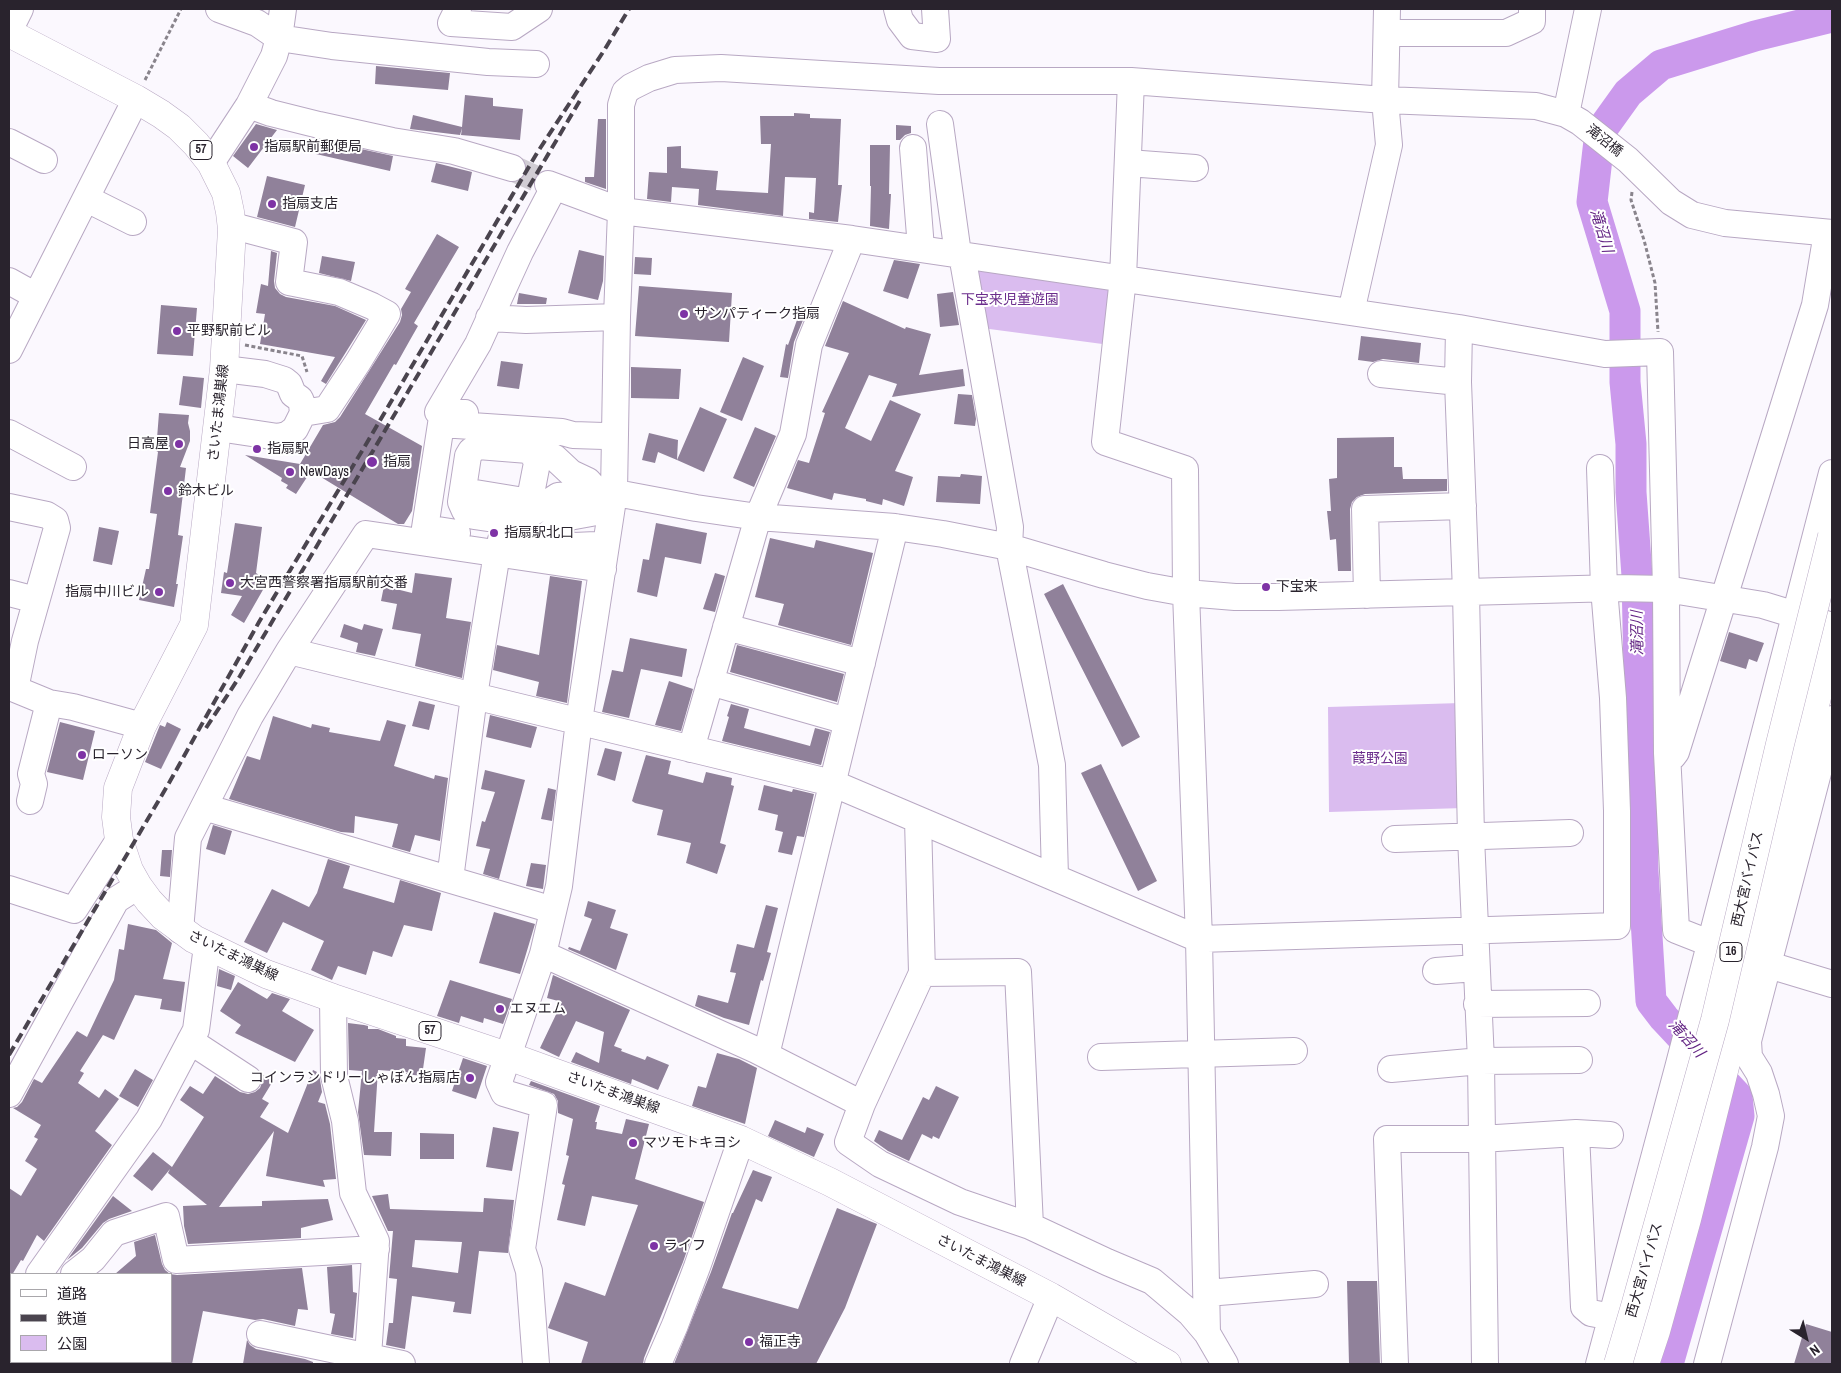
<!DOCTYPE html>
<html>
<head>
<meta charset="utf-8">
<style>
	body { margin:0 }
	#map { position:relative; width:1841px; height:1373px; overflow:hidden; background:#fbf8fe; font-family:"Archivo Narrow","Noto Sans JP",sans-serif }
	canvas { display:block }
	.frame { position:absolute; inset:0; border:10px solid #29232d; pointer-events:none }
	.legend { position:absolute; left:10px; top:1273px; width:162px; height:90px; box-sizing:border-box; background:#fff; border:1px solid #a9a7ab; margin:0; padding:6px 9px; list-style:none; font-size:15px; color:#29232d }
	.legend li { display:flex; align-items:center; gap:10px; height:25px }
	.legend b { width:25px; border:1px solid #a9a7ab }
	.north { position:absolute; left:1781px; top:1313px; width:50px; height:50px; -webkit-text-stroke:4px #fff; paint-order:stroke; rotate:144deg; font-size:14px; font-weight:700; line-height:20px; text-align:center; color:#29232d }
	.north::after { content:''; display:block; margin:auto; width:18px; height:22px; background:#29232d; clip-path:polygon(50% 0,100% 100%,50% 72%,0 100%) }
</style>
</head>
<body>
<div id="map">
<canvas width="1841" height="1373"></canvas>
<div class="frame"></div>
<ul class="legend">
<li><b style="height:6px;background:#fff"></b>道路</li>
<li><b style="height:6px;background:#4a444e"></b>鉄道</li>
<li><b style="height:14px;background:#dabcef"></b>公園</li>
</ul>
<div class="north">N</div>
</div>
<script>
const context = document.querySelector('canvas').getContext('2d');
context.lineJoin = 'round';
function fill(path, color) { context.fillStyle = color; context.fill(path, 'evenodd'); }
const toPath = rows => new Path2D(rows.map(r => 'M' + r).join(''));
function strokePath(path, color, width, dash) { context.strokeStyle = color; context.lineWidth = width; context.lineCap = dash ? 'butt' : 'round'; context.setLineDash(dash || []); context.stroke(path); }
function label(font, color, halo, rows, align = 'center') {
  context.font = font + ' "Archivo Narrow","Noto Sans JP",sans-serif'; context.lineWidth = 4; context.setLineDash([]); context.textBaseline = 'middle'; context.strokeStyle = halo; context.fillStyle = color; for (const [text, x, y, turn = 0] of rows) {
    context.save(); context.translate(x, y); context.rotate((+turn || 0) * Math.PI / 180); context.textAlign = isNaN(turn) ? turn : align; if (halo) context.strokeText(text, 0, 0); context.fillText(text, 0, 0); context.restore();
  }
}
fill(toPath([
	[970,261,1116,284,1110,345,982,328],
	[1461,703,1464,808,1329,812,1328,707]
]), '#dabcef');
strokePath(toPath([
	[1668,1364,1739,1116,1737,1096,1664,1018,1651,1001,1643,871,1637,576,1631,492,1631,444,1625,382,1625,311,1592,202,1600,132,1628,93,1661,65,1755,36,1832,17]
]), '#cb99ec', 31);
fill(toPath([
	[376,66,450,73,448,90,375,84],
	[465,95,493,98,493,106,523,109,520,140,461,135,462,128,460,135,410,129,413,115,462,127],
	[794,113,810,114,810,118,841,119,838,185,842,185,838,222,809,219,809,212,814,213,816,178,785,177,783,216,698,205,699,189,672,187,671,202,647,199,649,172,667,173,667,147,681,146,681,168,718,171,716,190,768,193,771,144,761,144,760,116,794,116],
	[598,119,606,119,606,189,585,182,585,177,594,177],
	[256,124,277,130,248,168,233,156],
	[896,125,911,126,911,133,905,135,900,140,896,140],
	[320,140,393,156,390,171,316,154],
	[870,145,890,145,889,194,891,194,889,229,870,226,871,186,870,186],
	[436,163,472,172,468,191,431,182],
	[267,176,305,185,295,227,257,217],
	[437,234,459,247,414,323,418,326,410,340,396,365,394,364,365,414,422,446,412,511,404,524,398,524,311,471,296,494,286,488,288,485,281,481,282,478,245,455,300,464,323,425,335,422,340,417,400,322,402,315,401,309,411,292,405,289],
	[579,250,604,256,603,281,598,300,568,293],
	[271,251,277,253,274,281,275,288,280,294,286,297,335,306,366,320,326,384,321,381,335,357,260,344,265,314,256,313,261,284,268,286],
	[322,256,355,262,351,281,319,273],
	[635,257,652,258,651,275,634,274],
	[894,260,920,264,908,299,883,291],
	[639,286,732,293,729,342,635,336],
	[953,292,959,325,940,327,937,294],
	[519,293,547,298,546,304,517,304],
	[843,301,905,329,906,327,931,334,919,375,963,369,965,386,892,397,897,384,869,375,845,428,871,441,890,400,921,414,895,471,913,477,904,506,883,499,882,505,866,501,866,499,834,493,832,500,787,488,798,460,809,463,825,413,822,412,849,353,825,346],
	[161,305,197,308,193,356,157,354],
	[802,306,808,308,794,342,788,378,780,377,786,344,788,345],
	[1361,336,1421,343,1419,363,1383,359,1373,362,1358,360],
	[743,357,764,366,742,421,720,412],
	[501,361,523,364,519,389,497,386],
	[631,367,681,369,679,399,631,398],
	[183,376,204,378,201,408,179,405],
	[958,394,972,395,976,419,975,426,954,424],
	[700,407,727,419,704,472,677,460],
	[159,413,189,415,188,423,190,431,190,441,180,467,186,468,178,535,183,536,176,584,178,584,174,607,139,600,146,569,149,569,157,514,150,513,158,452,156,451],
	[755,427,776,436,754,487,733,478],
	[649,433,678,440,677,460,658,452,655,463,642,460],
	[1394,437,1394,467,1402,467,1403,479,1447,479,1447,491,1365,494,1357,497,1352,502,1350,509,1351,571,1338,571,1336,539,1330,540,1327,511,1331,511,1329,479,1337,478,1337,438],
	[961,474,982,476,980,504,936,502,938,476,960,477],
	[235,523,262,527,256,573,268,581,244,623,231,615,242,596,221,593,224,572,227,573],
	[656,523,707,533,701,564,665,557,657,597,637,592,643,559,649,560],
	[99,527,119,531,112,565,93,561],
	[770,538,814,548,816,540,873,553,851,645,778,625,784,604,755,597],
	[415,573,452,578,446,618,471,622,462,678,415,666,421,634,392,629,397,604,381,601,384,586,412,593],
	[715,573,725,576,715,612,703,609],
	[550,576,582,581,567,703,536,696,539,682,493,670,497,645,539,655],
	[1063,584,1140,737,1122,747,1044,594],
	[344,624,362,630,364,624,383,629,375,656,356,652,358,643,340,637],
	[1729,632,1764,643,1757,662,1749,659,1746,669,1720,661],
	[630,638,687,649,682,677,641,669,629,718,602,712,612,670,623,672],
	[737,645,844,674,837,702,730,672],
	[669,681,693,689,681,731,655,725],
	[419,701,435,705,429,730,412,726],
	[731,704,749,709,744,728,810,746,815,728,830,732,821,765,722,741,729,717,727,716],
	[490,715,537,727,531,748,486,737],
	[273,716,311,728,312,724,330,728,329,732,380,741,387,720,406,725,394,766,434,779,435,775,448,778,440,841,415,835,410,852,392,847,398,824,355,816,354,833,341,832,229,799,247,756,260,760],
	[60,722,95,731,83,780,47,772],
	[167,722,181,729,161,769,145,762,160,725,165,727],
	[605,748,622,752,615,781,597,775],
	[646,755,671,761,668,774,703,783,706,772,732,778,731,785,734,786,720,843,726,845,717,874,686,863,691,843,657,835,663,810,635,803,632,801],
	[1101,764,1157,881,1138,891,1081,773],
	[485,770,525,780,499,879,483,874,490,849,476,846,482,821,485,822,495,792,481,789],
	[764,785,792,792,793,789,814,794,804,837,797,836,792,855,778,852,783,832,775,830,778,815,758,810],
	[548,788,556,790,552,821,541,819],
	[213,825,232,831,225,855,206,849],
	[162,850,172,850,170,877,160,876],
	[328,859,350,866,343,888,394,903,400,880,441,893,432,931,404,925,392,957,373,951,366,975,338,966,332,980,311,970,324,941,283,922,267,953,244,942,272,889,309,907,317,893],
	[531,863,546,865,543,889,526,886],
	[588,901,616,910,610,928,628,934,616,970,568,949,569,947,580,951,592,919,584,916],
	[766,905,778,908,767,952,771,953,763,981,761,980,749,1025,724,1018,695,1006,698,995,728,1003,736,973,730,972,737,944,754,948],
	[494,912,535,924,520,974,479,963],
	[128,924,156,930,172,943,163,979,185,982,181,1012,160,1009,162,999,135,995,114,1040,103,1035,80,1071,84,1073,78,1083,99,1098,105,1089,119,1099,95,1131,112,1145,44,1241,37,1235,23,1261,21,1260,9,1280,9,1188,21,1196,37,1169,25,1161,38,1139,34,1137,41,1125,13,1108,17,1107,22,1102,34,1079,42,1083,77,1031,87,1037,114,980,119,949,124,950],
	[219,969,235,976,231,990,217,986],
	[553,975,630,1010,614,1046,622,1049,621,1051,645,1060,647,1056,669,1065,658,1090,632,1079,631,1084,571,1062,576,1052,599,1063,604,1032,576,1021,559,1057,540,1048,562,1002,547,998],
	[450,980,512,999,503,1024,484,1018,483,1023,461,1016,459,1023,437,1016],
	[238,982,267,999,272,993,290,999,282,1011,314,1030,295,1062,235,1033,241,1025,220,1011],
	[348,1023,364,1025,368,1026,368,1029,378,1029,396,1036,396,1038,406,1039,406,1046,426,1048,422,1076,406,1074,407,1072,378,1070,374,1132,392,1132,391,1156,364,1155,358,1112,362,1071,349,1070],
	[717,1053,739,1059,757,1068,745,1124,692,1106,698,1086,706,1088],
	[463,1058,487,1066,476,1099,452,1091],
	[135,1069,153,1080,138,1107,119,1096],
	[313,1070,319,1073,322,1092,318,1102,325,1104,330,1124,336,1179,323,1180,325,1187,266,1176,274,1131,219,1207,262,1206,262,1201,328,1199,333,1220,301,1228,301,1238,188,1244,184,1226,183,1206,207,1205,168,1173,170,1169,152,1191,133,1176,153,1152,172,1167,204,1117,180,1100,190,1086,203,1094,215,1076,240,1092,248,1094,255,1092,260,1088,263,1080,262,1074,273,1081,262,1099,269,1103,260,1117,288,1133],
	[531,1081,600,1106,595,1122,597,1122,596,1129,622,1134,626,1119,649,1124,635,1179,704,1202,683,1262,644,1358,643,1364,581,1364,588,1342,548,1328,565,1282,605,1296,638,1205,592,1196,585,1226,557,1220,565,1185,562,1184,569,1156,566,1155,573,1119,558,1113,558,1101,554,1094,529,1085],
	[936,1086,959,1097,939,1139,933,1136,932,1139,922,1134,909,1161,888,1151,874,1141,879,1130,902,1140,923,1097,929,1100],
	[775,1120,805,1133,807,1127,824,1134,814,1157,768,1136],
	[493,1127,519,1132,512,1171,486,1167],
	[420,1133,454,1134,454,1159,420,1159],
	[753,1170,772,1177,762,1202,756,1199,722,1288,798,1309,837,1208,877,1224,845,1308,816,1364,674,1364,711,1272,732,1213,733,1213],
	[388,1194,390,1209,483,1212,484,1198,514,1200,508,1253,479,1251,471,1314,453,1312,455,1302,412,1296,405,1349,386,1345,389,1323,393,1323,397,1279,389,1278,393,1231,388,1231,372,1196],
	[415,1240,462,1242,458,1273,412,1267],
	[113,1196,132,1211,109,1219,103,1223,82,1248,67,1260],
	[155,1235,162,1264,165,1270,170,1274,177,1275,302,1268,308,1310,298,1309,295,1326,263,1319,255,1320,203,1311,192,1364,171,1364,171,1274,115,1274,136,1256,134,1242],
	[352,1265,353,1292,357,1293,353,1338,331,1334,335,1314,330,1313,327,1267],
	[1347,1281,1377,1281,1380,1364,1349,1364],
	[1806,1324,1832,1332,1832,1364,1794,1364],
	[247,1340,250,1345,256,1349,305,1359,313,1362,313,1364,243,1364]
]), '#90819a');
strokePath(toPath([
	[512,168,548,184]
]), '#d1cdd4', 26, [26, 13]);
const minor = toPath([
	[219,9,257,23,279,38,332,46,488,62,536,64],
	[458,9,451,23,512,27,539,9],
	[897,9,900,20,912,36,937,39,935,9],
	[9,31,20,9],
	[1387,33,1506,33,1532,21,1532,9],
	[1131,81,1123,278,1105,442,1185,469,1186,593,1199,939,1207,1333,1225,1364],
	[249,105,274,56,279,38,283,9],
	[1566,114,1588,9],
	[940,124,958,254],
	[9,142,44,160],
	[913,148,921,248],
	[211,163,249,105,271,113,319,125,392,141,454,151,512,168],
	[1128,163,1195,168],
	[548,184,621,211,621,105,625,92,631,87,649,78,675,70,721,68,939,81,1131,81,1385,100,1536,106,1566,114,1580,122,1628,160,1671,202,1692,215,1725,223,1832,233],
	[87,199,133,222],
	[232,229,241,228,294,242,289,282,339,292,372,306,387,314,358,362,327,409,303,413],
	[962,255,1010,527,1009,547,1052,765,1055,877],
	[9,281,36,296],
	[1351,312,1389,145,1385,100,1387,9],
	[489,318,526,320,617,317],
	[1459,328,1605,354,1660,352,1666,589,1667,753,1676,930,1709,943],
	[9,350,136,99],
	[1381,374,1458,382],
	[465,413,438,412,478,344,520,252,554,187],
	[218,428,278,437,287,435,295,429,303,413,302,404,300,399,293,394,289,384,284,380,265,374,224,369],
	[9,433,73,467],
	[595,489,588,481,571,473,555,458,541,451,478,446,471,451,468,456,461,502,465,511,474,516,515,522,520,521,558,496,581,494,595,489,696,508,758,517,895,527,943,534,1009,547,1104,575,1147,586,1186,593,1235,597,1278,597,1616,588,1666,589,1763,605,1832,626],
	[463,491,530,502],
	[9,507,47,515,55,520,57,528,25,641,15,689,49,703,73,707,142,726],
	[520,521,528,509,537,463,536,458,528,450],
	[457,533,425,528,441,424,562,432,573,435,604,436],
	[542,539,569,517,591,513],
	[501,540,520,544,542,539,574,546,596,545],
	[9,593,36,600],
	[1367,595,1365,509,1463,506],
	[726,627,862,663],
	[289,651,832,783,1199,939,1617,926,1617,811,1613,698,1604,588,1600,468],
	[710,682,847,721],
	[691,749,758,517,793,434,809,345,852,239],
	[1673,756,1676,752,1815,305,1827,233],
	[30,801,34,784,31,774,49,703],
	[204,807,553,910],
	[918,820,922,973,862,1104,848,1142,880,1164,960,1202,1030,1226,1107,1262,1152,1281,1190,1313,1207,1333],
	[1395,839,1570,833],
	[450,879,474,696,497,553],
	[9,889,74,910,119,840],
	[180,930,188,838,250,716,289,651,366,534,603,569],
	[543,954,756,1050,862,1104],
	[1769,965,1832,984],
	[1436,971,1476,968],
	[922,973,1018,972,1030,1226],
	[333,998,334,1076,345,1121,353,1193,376,1241,368,1356,364,1364],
	[1477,1004,1587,1003],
	[190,1041,248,1079],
	[766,1055,895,527],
	[1101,1057,1294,1051],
	[1391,1069,1481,1061,1579,1060],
	[9,1094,116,900,138,886],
	[1576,1133,1584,1307,1591,1313,1612,1317],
	[39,1274,149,1119,196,1030,207,946],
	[74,1274,93,1259,114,1233,166,1216,176,1260,376,1249],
	[1207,1293,1315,1284],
	[9,1319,11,1315],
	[260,1334,402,1364],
	[87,1362,88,1364],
	[536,1364,529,1271,522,1249,544,1105,504,1093,499,1082,543,954,559,886,579,721,614,493,617,317,621,211,852,239,1459,328,1458,382,1466,592,1471,837,1481,1061,1485,1364],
	[658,1364,675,1325,697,1267,741,1140],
	[1023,1364,1051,1297],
	[1395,1364,1387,1139,1481,1139,1576,1133,1610,1135],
	[1599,1364,1678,1068,1832,473],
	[1707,1364,1765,1147,1771,1116,1766,1094,1759,1073,1749,1057,1748,1041,1832,719]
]);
const major = toPath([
	[9,33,136,99,161,114,179,127,196,144,211,163,226,193,230,212,232,229,224,369,194,625,142,726,118,788,116,817,119,840,129,870,138,886,149,901,163,916,194,939,266,974,333,998,522,1061,741,1140,830,1182,1051,1297,1167,1364]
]);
const highway = toPath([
	[1645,1364,1656,1331,1687,1219,1832,637]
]);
strokePath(minor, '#b8a8c3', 28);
strokePath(major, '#b8a8c3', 29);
strokePath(highway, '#b8a8c3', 29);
strokePath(toPath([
	[145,80,181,9],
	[1632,192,1631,200,1644,240,1655,283,1658,332],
	[245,345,302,356,307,372]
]), '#89848c', 3, [4, 2.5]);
strokePath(minor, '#fff', 26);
strokePath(major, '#fff', 28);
strokePath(highway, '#fff', 28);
strokePath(toPath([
	[206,728,240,676,582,97],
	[9,1055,169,783,259,622,365,446,537,153,605,49,629,9]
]), '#4a444e', 4, [10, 5]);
const highwayBridge = toPath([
	[1618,1364,1636,1303,1715,1020,1780,744,1832,536]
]);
strokePath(highwayBridge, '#b8a8c3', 29, []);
strokePath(highwayBridge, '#fff', 28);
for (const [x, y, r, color] of [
	[254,147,5,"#7e33a5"],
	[272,204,5,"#7e33a5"],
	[684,314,5,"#7e33a5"],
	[177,331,5,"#7e33a5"],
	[179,444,5,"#7e33a5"],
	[257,449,5,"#7e33a5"],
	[372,462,6,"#7e33a5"],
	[290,472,5,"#7e33a5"],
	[168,491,5,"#7e33a5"],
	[494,533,5,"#7e33a5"],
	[230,583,5,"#7e33a5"],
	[1266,587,5,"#7e33a5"],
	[159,592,5,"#7e33a5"],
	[82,755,5,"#7e33a5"],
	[500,1009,5,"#7e33a5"],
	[470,1078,5,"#7e33a5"],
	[633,1143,5,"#7e33a5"],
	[654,1246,5,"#7e33a5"],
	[749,1342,5,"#7e33a5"]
]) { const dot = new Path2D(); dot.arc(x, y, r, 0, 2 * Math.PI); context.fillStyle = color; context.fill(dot); strokePath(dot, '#fff', 2); }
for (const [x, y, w] of [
	[201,150,22],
	[1731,952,22],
	[430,1031,22]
]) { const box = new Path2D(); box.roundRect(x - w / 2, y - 9.5, w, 19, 4); context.fillStyle = '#fff'; context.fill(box); strokePath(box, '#29232d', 1); }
label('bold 12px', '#29232d', null, [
	["57",201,150],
	["16",1731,952],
	["57",430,1031]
]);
label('14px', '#29232d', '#fff', [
	["滝沼橋",1604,141,38],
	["さいたま鴻巣線",219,413,-84],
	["西大宮バイパス",1748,879,-77],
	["さいたま鴻巣線",233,956,26],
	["さいたま鴻巣線",613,1093,20],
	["さいたま鴻巣線",981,1261,27],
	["西大宮バイパス",1645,1270,-74]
]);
label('14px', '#29232d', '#fff', [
	["指扇駅前郵便局",264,147],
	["指扇支店",282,204],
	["サンパティーク指扇",694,314],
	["平野駅前ビル",187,331],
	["日高屋",169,444,"right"],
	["指扇駅",267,449],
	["指扇",383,462],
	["NewDays",300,472],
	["鈴木ビル",178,491],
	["指扇駅北口",504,533],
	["大宮西警察署指扇駅前交番",240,583],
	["下宝来",1276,587],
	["指扇中川ビル",149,592,"right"],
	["ローソン",92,755],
	["エヌエム",510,1009],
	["コインランドリーしゃぼん指扇店",460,1078,"right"],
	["マツモトキヨシ",643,1143],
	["ライフ",664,1246],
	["福正寺",759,1342]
], 'left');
label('14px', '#6b2d8c', '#fff', [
	["下宝来児童遊園",1010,300],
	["葭野公園",1380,759]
]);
label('italic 15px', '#622383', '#fff', [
	["滝沼川",1601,231,73],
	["滝沼川",1638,633,-91],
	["滝沼川",1686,1039,48]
]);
</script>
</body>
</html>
